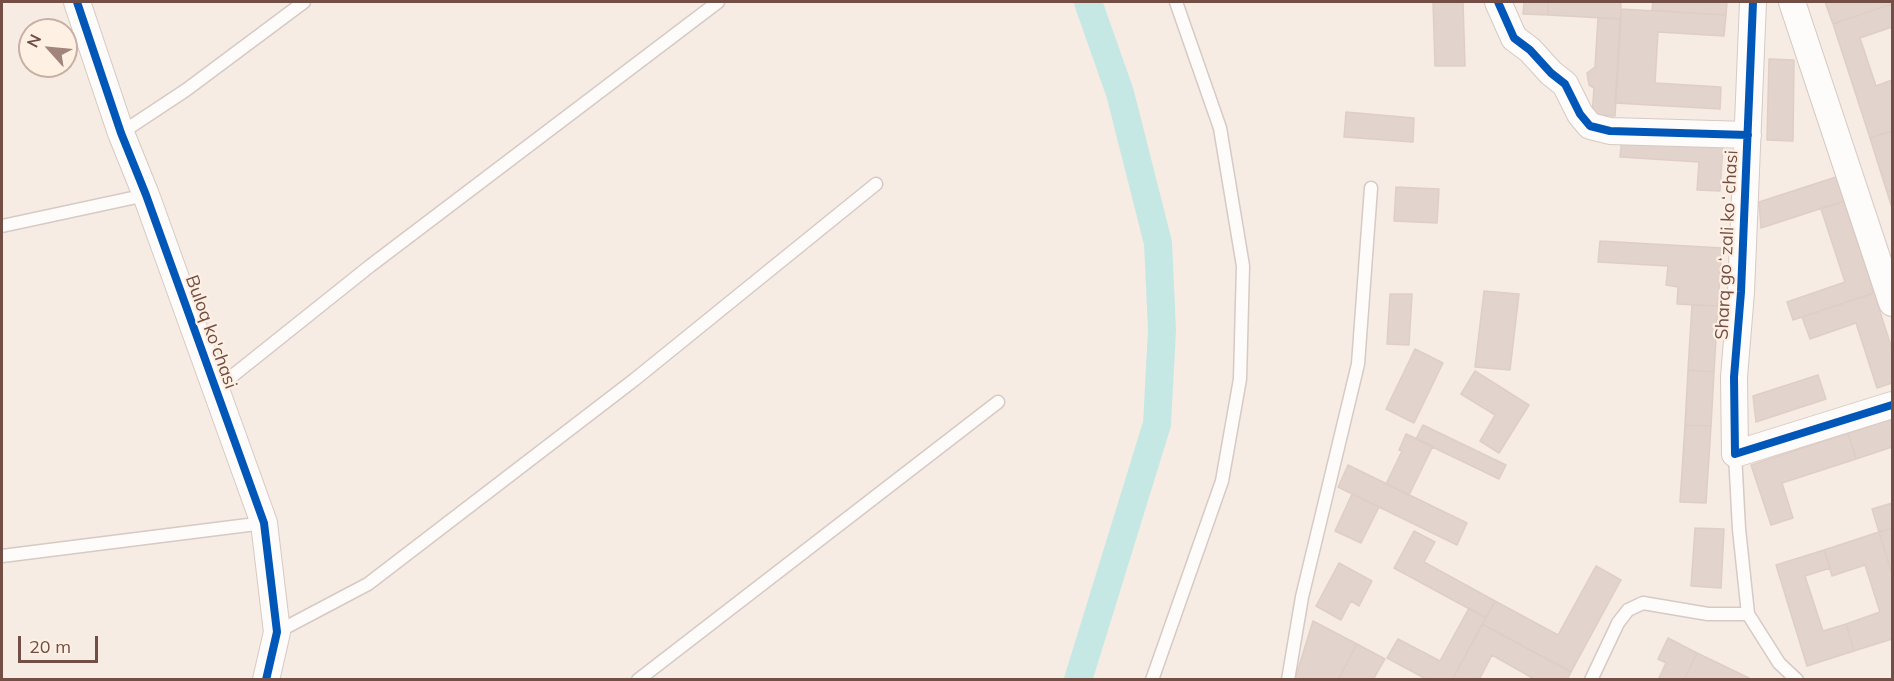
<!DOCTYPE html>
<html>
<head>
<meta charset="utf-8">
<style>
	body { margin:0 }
	#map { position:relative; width:1894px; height:681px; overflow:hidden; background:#f6ece4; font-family:Mulish,sans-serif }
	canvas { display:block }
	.frame { position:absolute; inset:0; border:3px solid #734e45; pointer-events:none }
	.north { position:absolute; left:18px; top:18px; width:60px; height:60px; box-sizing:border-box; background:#fff0e4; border:2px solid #c7afa4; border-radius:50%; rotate:297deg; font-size:16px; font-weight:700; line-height:24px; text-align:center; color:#734e45 }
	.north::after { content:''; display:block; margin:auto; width:21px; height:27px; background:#a1857d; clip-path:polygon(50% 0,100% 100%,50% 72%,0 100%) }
	.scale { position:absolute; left:18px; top:636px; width:80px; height:27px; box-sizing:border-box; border:3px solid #734e45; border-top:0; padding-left:8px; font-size:18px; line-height:21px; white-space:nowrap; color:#734e45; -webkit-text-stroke:4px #fff0e4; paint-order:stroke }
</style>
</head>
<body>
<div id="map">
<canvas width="1894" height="681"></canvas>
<div class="frame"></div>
<div class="north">N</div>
<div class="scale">20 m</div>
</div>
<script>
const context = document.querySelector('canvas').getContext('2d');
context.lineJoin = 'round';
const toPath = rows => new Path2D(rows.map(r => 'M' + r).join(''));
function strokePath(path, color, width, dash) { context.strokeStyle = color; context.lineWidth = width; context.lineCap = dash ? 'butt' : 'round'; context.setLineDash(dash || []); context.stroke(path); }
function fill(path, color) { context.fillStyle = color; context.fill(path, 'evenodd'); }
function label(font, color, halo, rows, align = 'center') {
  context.font = font + ' Mulish,sans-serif'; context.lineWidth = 4.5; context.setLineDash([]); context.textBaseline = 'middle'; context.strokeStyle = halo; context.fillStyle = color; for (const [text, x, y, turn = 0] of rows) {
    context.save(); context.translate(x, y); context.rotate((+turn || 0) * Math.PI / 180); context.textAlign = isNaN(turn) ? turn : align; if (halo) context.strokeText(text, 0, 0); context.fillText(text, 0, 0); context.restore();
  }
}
strokePath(toPath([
	[1078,680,1157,424,1162,330,1158,243,1120,93,1088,2]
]), '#c6e8e5', 28);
const building = toPath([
	[1433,2,1463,2,1465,66,1435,66,1433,2],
	[1524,2,1548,2,1548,15,1523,14,1524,2],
	[1548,2,1621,2,1621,19,1548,15,1548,2],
	[1653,2,1727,2,1726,15,1652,10,1653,2],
	[1825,2,1892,2,1892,4,1833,24,1825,2],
	[1892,4,1892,27,1860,38,1876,86,1892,80,1892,131,1870,138,1833,24,1892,4],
	[1621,9,1726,15,1724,36,1658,32,1655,83,1721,87,1720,109,1615,103,1621,9],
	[1598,18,1621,19,1615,116,1592,115,1594,88,1589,85,1587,73,1595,67,1598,18],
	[1769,59,1794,60,1793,141,1767,140,1769,59],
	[1346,112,1414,118,1413,142,1344,137,1346,112],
	[1892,131,1892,190,1887,192,1870,138,1892,131],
	[1622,139,1723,145,1720,191,1697,190,1699,162,1620,157,1622,139],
	[1836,177,1844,201,1761,228,1759,202,1836,177],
	[1396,187,1439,189,1437,223,1394,221,1396,187],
	[1892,190,1892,208,1887,192,1892,190],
	[1844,201,1874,293,1793,320,1787,302,1845,282,1821,209,1844,201],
	[1600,241,1722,248,1718,306,1677,304,1678,287,1666,285,1668,266,1598,262,1600,241],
	[1484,291,1519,294,1510,370,1475,367,1484,291],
	[1874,293,1892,349,1892,383,1877,388,1856,323,1810,339,1802,317,1874,293],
	[1390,294,1412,294,1409,345,1387,344,1390,294],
	[1692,305,1718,306,1714,372,1688,370,1692,305],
	[1415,349,1443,363,1414,423,1386,409,1415,349],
	[1688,370,1714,372,1711,426,1685,425,1688,370],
	[1475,371,1529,405,1499,453,1480,441,1495,415,1461,394,1475,371],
	[1818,375,1826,399,1756,422,1753,396,1818,375],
	[1892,419,1892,447,1856,459,1848,433,1892,419],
	[1423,425,1506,465,1499,479,1416,439,1423,425],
	[1685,425,1711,426,1706,503,1680,502,1685,425],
	[1848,433,1856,459,1782,483,1793,518,1771,525,1751,465,1848,433],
	[1406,434,1433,446,1409,495,1386,484,1402,451,1399,450,1406,434],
	[1348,465,1467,523,1457,545,1338,487,1348,465],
	[1352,494,1379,507,1361,543,1335,531,1352,494],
	[1892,503,1892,528,1879,532,1872,509,1892,503],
	[1695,528,1724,529,1721,588,1691,586,1695,528],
	[1892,528,1892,574,1879,532,1892,528],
	[1414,531,1435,542,1424,562,1495,601,1486,618,1394,568,1414,531],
	[1879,532,1892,574,1892,639,1854,651,1846,624,1880,612,1865,565,1832,576,1824,550,1879,532],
	[1824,550,1830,568,1805,576,1823,631,1846,624,1854,651,1807,666,1776,565,1824,550],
	[1339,563,1372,581,1359,606,1351,601,1341,620,1316,606,1339,563],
	[1596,566,1621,580,1571,672,1482,624,1495,601,1558,635,1596,566],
	[1469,608,1486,618,1452,680,1428,680,1387,658,1398,639,1440,661,1469,608],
	[1313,621,1357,644,1338,680,1295,679,1313,621],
	[1482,624,1571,672,1567,680,1536,680,1492,655,1479,680,1452,680,1482,624],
	[1668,638,1697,653,1684,680,1658,680,1666,663,1658,659,1668,638],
	[1357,644,1385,659,1373,680,1338,680,1357,644],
	[1697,653,1749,678,1749,680,1684,680,1697,653]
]);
fill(building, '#e2d3cc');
strokePath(building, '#dfcec6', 1.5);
const service = toPath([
	[121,133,186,90,304,2],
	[2,226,146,195],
	[216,389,370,266,718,2],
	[1735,454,1739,529,1748,614,1779,663,1797,680],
	[2,556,264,523],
	[277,632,368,584,634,380,876,184],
	[638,680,998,402],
	[1152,680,1222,481,1240,379,1243,266,1220,128,1176,2],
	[1288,680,1302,597,1358,364,1371,188],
	[1591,680,1618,623,1628,610,1643,603,1708,614,1748,614]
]);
const minor = toPath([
	[77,2,121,133,146,195,264,523,277,632,266,680],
	[1498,2,1514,38,1530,50,1551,73,1565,84,1580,114,1590,126,1610,131,1748,135],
	[1753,2,1741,292,1734,377,1735,454,1892,405],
	[1792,2,1892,303]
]);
strokePath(service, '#d7c9c3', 15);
strokePath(minor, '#d7c9c3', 28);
strokePath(service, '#fefcfb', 12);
strokePath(minor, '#fefcfb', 26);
strokePath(toPath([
	[77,2,121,133,146,195,264,523,277,632,266,680],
	[1498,2,1514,38,1530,50,1551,73,1565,84,1580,114,1590,126,1610,131,1748,135],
	[1753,2,1741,292,1734,377,1735,454,1892,405]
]), '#0057b8', 8);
label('18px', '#734e45', '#fff0e4', [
	["Sharq goʻzali koʻchasi",1727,245,-87],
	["Buloq ko'chasi",211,332,70]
]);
</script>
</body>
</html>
